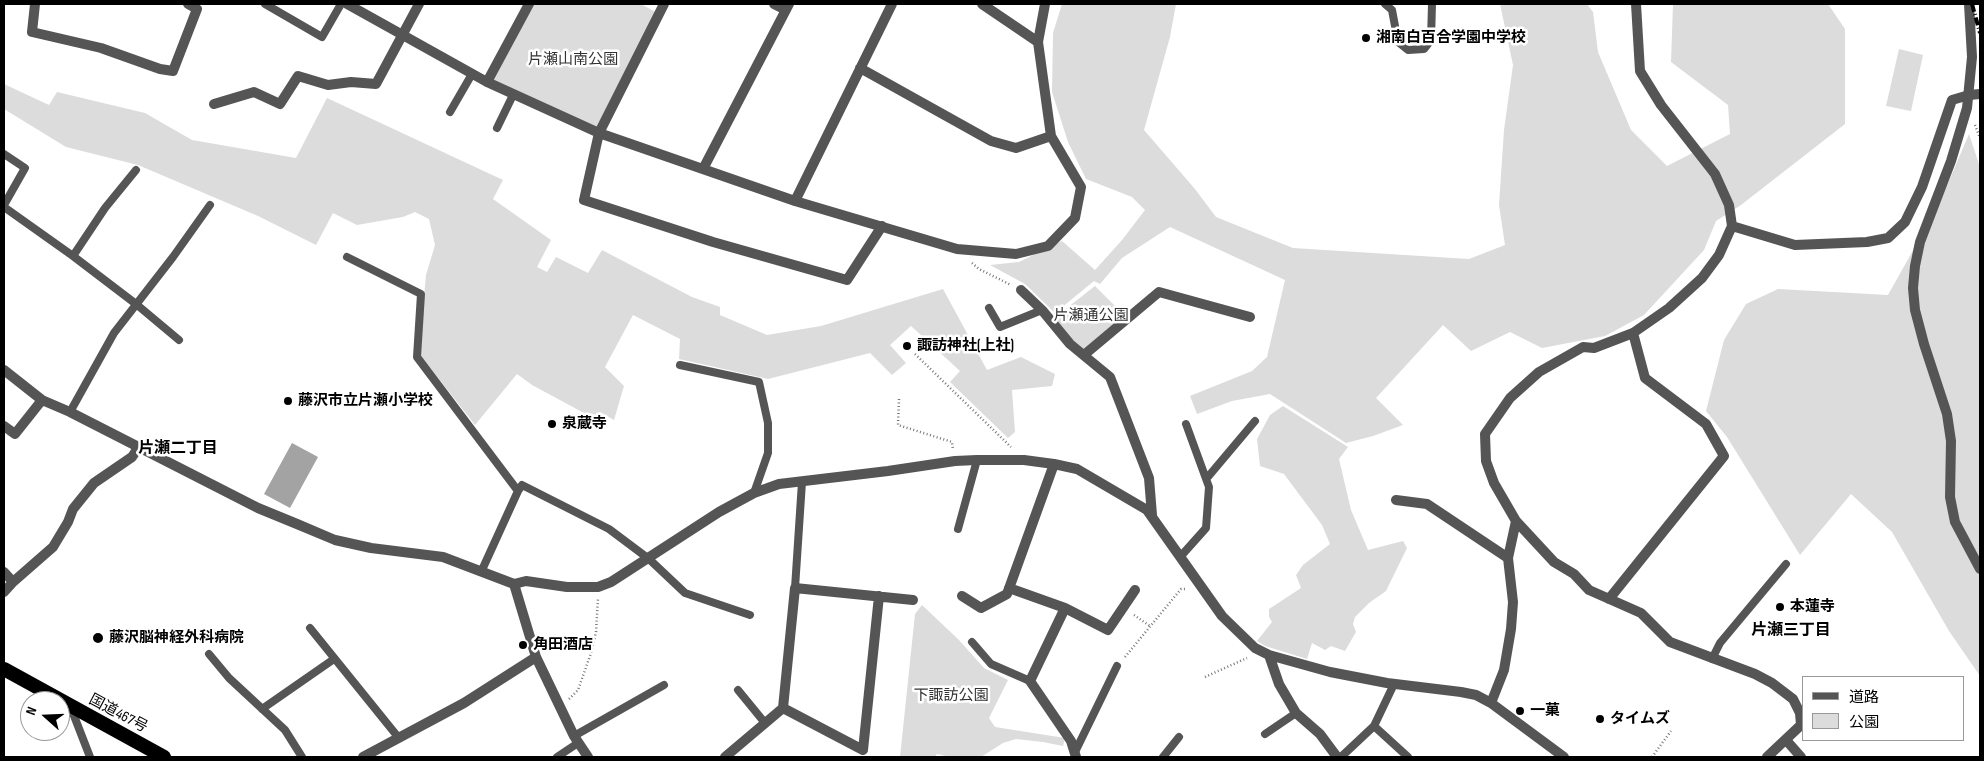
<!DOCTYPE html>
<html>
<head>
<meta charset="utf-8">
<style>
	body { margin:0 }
	#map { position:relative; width:1984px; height:761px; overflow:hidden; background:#fff; font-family:"Sofia Sans Condensed","Noto Sans JP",sans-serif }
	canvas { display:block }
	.frame { position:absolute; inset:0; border:5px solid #000; pointer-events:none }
	.legend { position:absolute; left:1802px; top:676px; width:162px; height:65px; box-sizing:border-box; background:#fff; border:1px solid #999; margin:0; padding:6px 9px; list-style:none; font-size:15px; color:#000 }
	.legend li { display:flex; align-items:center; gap:10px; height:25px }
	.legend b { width:25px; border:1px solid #999 }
	.north { position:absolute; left:20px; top:691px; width:50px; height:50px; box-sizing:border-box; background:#fff; border:1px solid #999; border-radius:50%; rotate:290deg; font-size:14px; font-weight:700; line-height:20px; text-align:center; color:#000 }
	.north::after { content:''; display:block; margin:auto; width:18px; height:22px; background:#000; clip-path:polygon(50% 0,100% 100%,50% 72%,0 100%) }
</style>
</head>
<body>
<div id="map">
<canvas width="1984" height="761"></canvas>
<div class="frame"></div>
<ul class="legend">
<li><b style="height:6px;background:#555"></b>道路</li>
<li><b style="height:14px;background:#dcdcdc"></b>公園</li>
</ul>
<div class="north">N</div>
</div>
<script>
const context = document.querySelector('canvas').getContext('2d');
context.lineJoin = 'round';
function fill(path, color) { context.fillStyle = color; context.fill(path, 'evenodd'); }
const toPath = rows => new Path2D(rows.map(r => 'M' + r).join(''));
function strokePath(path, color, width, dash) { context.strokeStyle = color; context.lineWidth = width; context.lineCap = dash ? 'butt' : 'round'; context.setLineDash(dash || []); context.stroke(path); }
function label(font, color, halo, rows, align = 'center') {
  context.font = font + ' "Sofia Sans Condensed","Noto Sans JP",sans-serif'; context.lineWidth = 5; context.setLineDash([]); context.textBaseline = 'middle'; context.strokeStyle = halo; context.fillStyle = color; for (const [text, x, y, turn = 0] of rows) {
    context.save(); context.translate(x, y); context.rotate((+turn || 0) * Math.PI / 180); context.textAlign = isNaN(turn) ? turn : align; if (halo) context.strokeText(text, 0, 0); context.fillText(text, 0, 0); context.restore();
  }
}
fill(toPath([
	[529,4,641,4,659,14,599,133,487,82],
	[1062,4,1176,4,1170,37,1144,130,1195,189,1216,217,1293,248,1469,259,1505,245,1499,205,1504,130,1513,65,1500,4,1587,4,1593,12,1598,52,1631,130,1667,166,1730,134,1728,105,1671,62,1673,4,1828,4,1845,29,1845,124,1741,205,1716,221,1704,250,1644,315,1605,336,1542,348,1510,332,1471,351,1443,325,1376,398,1403,425,1373,436,1346,443,1270,394,1232,401,1197,414,1190,396,1252,371,1267,357,1285,280,1170,227,1122,258,1100,284,1094,281,1055,313,1025,284,990,265,1019,262,1062,241,1095,270,1122,240,1145,210,1132,197,1086,179,1068,142,1052,92,1053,33],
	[1899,49,1923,55,1911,111,1886,106],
	[4,84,49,105,57,92,145,113,192,140,296,158,327,98,503,180,493,199,551,240,537,267,547,272,556,257,588,273,602,250,692,297,720,307,720,315,767,335,821,326,943,289,987,370,1021,357,1055,374,1052,386,1012,390,1015,432,1008,438,950,382,960,371,911,326,890,345,906,363,892,375,870,353,768,379,679,359,680,339,633,315,605,367,624,386,614,420,600,412,597,420,532,385,517,374,475,425,421,356,420,338,426,275,435,245,429,219,415,212,403,217,357,225,333,213,316,245,258,216,138,165,66,147,4,109],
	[1969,134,1980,167,1980,676,1949,631,1892,532,1851,494,1800,555,1727,437,1706,411,1724,340,1746,304,1778,289,1888,295,1940,202],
	[1095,286,1124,315,1084,350,1071,340,1054,318],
	[1283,406,1348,447,1339,459,1351,510,1368,550,1403,541,1407,548,1386,591,1369,603,1355,617,1353,624,1356,632,1345,651,1331,646,1325,650,1312,643,1307,659,1265,646,1257,641,1272,622,1269,617,1269,609,1301,588,1296,575,1303,565,1330,544,1322,525,1284,474,1260,466,1257,439,1270,415],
	[922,605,959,640,984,668,1008,680,989,718,995,727,1065,738,1063,746,1043,742,1016,739,1003,743,981,757,950,757,937,754,935,757,900,757,915,614]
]), '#dcdcdc');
fill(toPath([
	[292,443,318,457,290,508,264,494]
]), '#a3a3a3');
strokePath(toPath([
	[1975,125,1980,138],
	[972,263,979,269,1011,285],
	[915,354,1011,447],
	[899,399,898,425,952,442,953,450],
	[1134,615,1150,626],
	[1125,657,1181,589,1187,589],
	[1205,677,1247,658],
	[569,699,578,690,591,653,596,632,598,598],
	[1652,757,1671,731]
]), '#777', 2.5, [1, 2.5]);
strokePath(toPath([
	[265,4,322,37,341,4],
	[1385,4,1392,10,1398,42,1408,50,1424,49,1431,40,1432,4],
	[450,112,472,74],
	[497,128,513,95],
	[4,154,25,168,4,205],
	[4,207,73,256,136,304,179,340],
	[73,256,105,208,136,170],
	[347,257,421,294,417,357,518,491,482,570],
	[989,308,1000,327,1042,310],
	[680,365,759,382,768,423,768,453,754,493],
	[70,412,114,333,173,257,210,205],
	[1207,478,1255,421],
	[518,491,522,485,609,529,649,559,685,593,750,615],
	[958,529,977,460],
	[1181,556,1206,528,1209,487,1186,424],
	[795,588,802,482],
	[310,628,398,737],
	[972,642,991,664,1030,681],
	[209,654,229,678,285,730,302,757],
	[1712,659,1720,643,1786,564],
	[738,690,765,723],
	[71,708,90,757],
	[262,709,334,659],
	[1374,726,1408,757],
	[1265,734,1296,713],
	[574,736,664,685],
	[1075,752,1117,666],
	[557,757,578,743],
	[1163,757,1179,737],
	[1341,757,1374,726,1394,684]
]), '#555', 8);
strokePath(toPath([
	[35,4,32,32,101,48,160,69,173,71,197,9,188,4],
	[347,4,487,82,599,133,795,201,957,249,1016,254,1048,246,1075,218,1081,187,1051,136,1038,42,1045,4],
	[774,4,786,10],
	[982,4,1038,42],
	[1636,4,1640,71,1661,105,1715,174,1729,205,1732,226,1719,255,1702,278,1669,308,1633,333,1594,348,1583,347,1539,372,1510,398,1485,434,1486,461,1494,483,1516,521,1554,562,1574,574,1589,590,1641,613,1670,642,1755,674,1772,683,1793,699,1800,713,1801,725,1767,757],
	[860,68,991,141,1016,148,1051,136],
	[487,82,529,4],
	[214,104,254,92,280,104,298,76,328,85,351,82,376,84,419,4],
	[599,133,584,200,713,242,847,280,882,226],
	[703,169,789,4],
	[795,201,892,4],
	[1732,226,1795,245,1867,242,1888,238,1905,222,1922,187,1952,100,1969,95,1980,94],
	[1021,290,1042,310,1070,344,1110,377,1149,478,1152,515],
	[1084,355,1159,292,1250,317],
	[4,370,42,400,70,412,258,508,297,524,335,540,371,548,443,557,514,584,526,581,567,587,598,587,611,582,719,512,754,493,779,484,888,471,955,461,977,460,1024,460,1054,464,1077,469,1147,510,1222,616,1255,648,1269,655,1330,672,1387,683,1461,692,1476,695,1491,703,1564,757],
	[4,426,15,434,42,400],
	[1396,500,1427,504,1508,558],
	[4,572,13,582,4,592],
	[13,582,53,547,68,522,73,509,94,483,132,457,138,448],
	[514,584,536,657,574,736,588,757],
	[1009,588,1065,608,1108,630,1135,590],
	[962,596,981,608,1007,594,1054,464],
	[1609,599,1724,456,1706,424,1645,378,1633,333],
	[1065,608,1030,681,1071,741,1076,757],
	[1269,655,1279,684,1296,713,1320,734,1337,757],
	[1491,703,1504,670,1511,629,1513,602,1508,558,1516,521],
	[783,708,863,750,879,596],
	[1786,740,1801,757],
	[363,757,464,703,536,657],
	[725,757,783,708,795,588,913,600]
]), '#555', 10);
strokePath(toPath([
	[1969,4,1972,57,1967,108,1951,161,1920,242,1915,266,1913,288,1915,310,1924,344,1947,414,1951,441,1950,497,1955,522,1980,569],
	[599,133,664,4]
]), '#555', 10);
strokePath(toPath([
	[4,669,164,757]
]), '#000', 14);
strokePath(toPath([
	[1972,4,1980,33]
]), '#000', 4, [8, 2.5, 1, 2.5]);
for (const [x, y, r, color] of [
	[1366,38,5,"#000"],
	[907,346,5,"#000"],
	[288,401,5,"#000"],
	[552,424,5,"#000"],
	[1780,607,5,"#000"],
	[98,638,6,"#000"],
	[523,645,5,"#000"],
	[1520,711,5,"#000"],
	[1600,719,5,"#000"]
]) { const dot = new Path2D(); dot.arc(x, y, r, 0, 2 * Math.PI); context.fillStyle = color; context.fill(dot); strokePath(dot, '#fff', 2); }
label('bold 15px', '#000', '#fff', [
	["湘南白百合学園中学校",1376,38],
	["諏訪神社(上社)",917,346],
	["藤沢市立片瀬小学校",298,401],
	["泉蔵寺",562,424],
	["本蓮寺",1790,607],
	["藤沢脳神経外科病院",109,638],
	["角田酒店",533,645],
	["一菓",1530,711],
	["タイムズ",1610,719]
], 'left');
label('15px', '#333', '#fff', [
	["片瀬山南公園",573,60],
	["片瀬通公園",1091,316],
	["下諏訪公園",951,696]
]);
label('15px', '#000', '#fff', [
	["国道467号",118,714,28]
]);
label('bold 16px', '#000', '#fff', [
	["片瀬二丁目",178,449],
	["片瀬三丁目",1791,631]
]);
</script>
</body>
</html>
